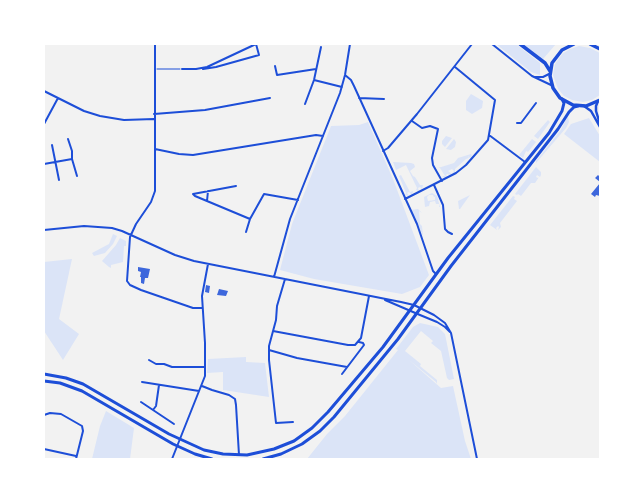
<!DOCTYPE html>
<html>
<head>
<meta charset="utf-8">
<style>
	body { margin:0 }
	#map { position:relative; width:644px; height:503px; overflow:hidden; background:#f2f2f2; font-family:"Playfair Display",serif }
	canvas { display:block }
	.frame { position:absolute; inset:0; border:45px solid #fff; pointer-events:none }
</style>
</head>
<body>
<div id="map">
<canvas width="644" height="503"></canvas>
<div class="frame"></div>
</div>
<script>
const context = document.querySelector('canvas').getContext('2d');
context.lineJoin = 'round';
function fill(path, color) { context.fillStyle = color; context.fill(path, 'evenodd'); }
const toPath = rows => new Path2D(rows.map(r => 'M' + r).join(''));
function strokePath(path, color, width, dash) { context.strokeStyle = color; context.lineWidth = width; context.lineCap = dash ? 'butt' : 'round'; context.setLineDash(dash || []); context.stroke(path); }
fill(toPath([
	[496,44,516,44,540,63,540,75,531,72],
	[523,44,556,44,543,59],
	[579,46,590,48,600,53,600,95,592,100,583,102,572,100,564,96,558,89,553,75,555,64,562,54,570,49],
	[471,94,483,101,482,108,472,114,466,110,466,101],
	[568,116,569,122,566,128,536,163,536,161,560,131],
	[589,118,600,136,600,162,564,134,571,124],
	[548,120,550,122,538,139,534,136],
	[368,122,393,179,429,275,420,287,402,294,314,279,280,270,292,224,331,126,359,125],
	[446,136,452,138,445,147,442,144,442,141],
	[454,139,456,142,455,147,451,150,446,149],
	[532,139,536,142,528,152,526,151,523,158,519,155],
	[471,154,472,156,470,158,468,156,469,158,466,159,455,169,455,172,452,174,454,171,452,169,448,171,452,174,450,175,447,174,446,175,447,177,445,178,442,176,445,176,440,168,438,168,454,163,458,158],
	[393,162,411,163,414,164,415,167,410,171,413,176,415,177,420,185,423,185,422,189,420,187,418,188,419,191,416,190,417,188,406,165,396,170],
	[536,167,541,172,541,175,540,177,537,175,536,177,538,178,539,177,535,183,531,183,521,196,518,194,517,195,515,194],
	[401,175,410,192,413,191,412,195,409,192,407,193,409,196,405,195,406,193,399,176],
	[432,193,437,196,434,197,433,195,429,195,427,197,428,201,435,200,435,197,437,196,440,207,439,207,439,204,436,204,435,201,430,202,429,206,425,207,424,197],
	[470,195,460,209,459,209,458,201],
	[513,196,515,197,514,199,517,201,500,223,501,227,498,230,499,227,498,226,496,228,497,230,490,225],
	[418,209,422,213,419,211,420,224,422,226,423,236,411,210],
	[113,234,117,236,113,244,105,253,94,256,92,253,109,244],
	[120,238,126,241,126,246,124,246,123,262,111,265,111,268,109,267,102,261,116,245],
	[72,259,59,319,79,334,63,360,44,331,44,262],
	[420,323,438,327,445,334,454,379,449,380,447,378,441,351,431,343,433,341,421,331,405,351,421,364,420,366,437,380,437,384,436,382,409,360,441,388,453,386,465,441,471,459,307,459,327,434,345,416,398,350,396,349,413,327],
	[246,357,246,362,265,363,269,397,223,390,223,372,207,373,208,359],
	[106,411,134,428,130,459,92,459,100,426]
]), '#dbe4f7');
fill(toPath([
	[598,175,600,177,600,182,595,178],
	[600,183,600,196,596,195,595,197,591,194],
	[138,267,150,269,148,278,145,278,144,284,141,283,141,277,140,277,141,272,138,271],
	[206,285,210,286,209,293,205,292],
	[219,289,228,291,226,296,217,295]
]), '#3d67dc');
strokePath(toPath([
	[157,69,180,69]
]), '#1d4ed8', 1);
strokePath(toPath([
	[155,44,155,191,151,202,136,224,130,237,127,281,130,285,141,290,193,308,202,308],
	[492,44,532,76,551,85],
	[275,66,277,75,316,69],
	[182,69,196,69,207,67,256,44],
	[203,69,216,67,259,55,256,44],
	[345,75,351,80,354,86,417,224,433,271,436,274],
	[535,77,543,77,549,74],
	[314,80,342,87],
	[44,91,84,111,100,116,124,120,154,119],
	[359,98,384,99],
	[305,104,314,80,321,47],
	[154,114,205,110,270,98],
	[412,121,422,128,430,126,438,129,432,158,433,165,442,181],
	[517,123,521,123,536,103],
	[44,124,58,98],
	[489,135,525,162],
	[68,139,72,151,72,159],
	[52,145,59,180],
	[155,149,179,154,193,155,316,135,323,136],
	[383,151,388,148,417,114,472,44],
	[44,164,72,159,77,176],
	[434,185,443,205,445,229,448,232,452,234],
	[193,194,195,196,250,219],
	[193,194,236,186],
	[405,199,456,173,466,165,488,140,495,100,455,67],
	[207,201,208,191],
	[44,230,84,226,112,228,122,231,175,255,194,261,401,302,414,305,434,315,445,323,451,333,477,459],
	[246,232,250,219,264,194,298,200],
	[274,277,290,219,340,93,345,75,350,44],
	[285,279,277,306,276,320,269,346,269,360,276,423,293,422],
	[385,300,420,315,437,322,445,327,450,332],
	[273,331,348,345,355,345,361,338,369,296],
	[269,350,297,358,347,367],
	[149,360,156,364,164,364,172,367,205,367],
	[342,374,364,345,363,343,359,342],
	[142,382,199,391],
	[202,386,212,390,229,395,235,399,236,405,239,455],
	[141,402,174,424],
	[153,410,156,406,159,385],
	[44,415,50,413,61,414,82,426,83,431,76,459],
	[44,449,76,456],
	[172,459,205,376,205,343,202,296,208,264]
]), '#1d4ed8', 2);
strokePath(toPath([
	[598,101,596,106,596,111,600,124],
	[584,106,591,111,600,127]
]), '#1d4ed8', 2.5);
strokePath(toPath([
	[44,374,66,378,83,384,169,434,204,450,223,454,247,455,274,449,294,441,312,428,328,412,383,347,448,258,549,133,562,111,564,103,562,99],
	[44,381,60,383,82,391,173,444,195,454,212,459],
	[263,459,281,454,302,444,320,431,334,417,398,339,451,266,558,129,569,112,574,107,578,106]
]), '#1d4ed8', 3);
strokePath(toPath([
	[520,44,545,63,550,71],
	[574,44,562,50,552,63,550,76,553,88,560,98,573,105,586,106,600,100],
	[590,44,600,49]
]), '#1d4ed8', 3.5);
</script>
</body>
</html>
